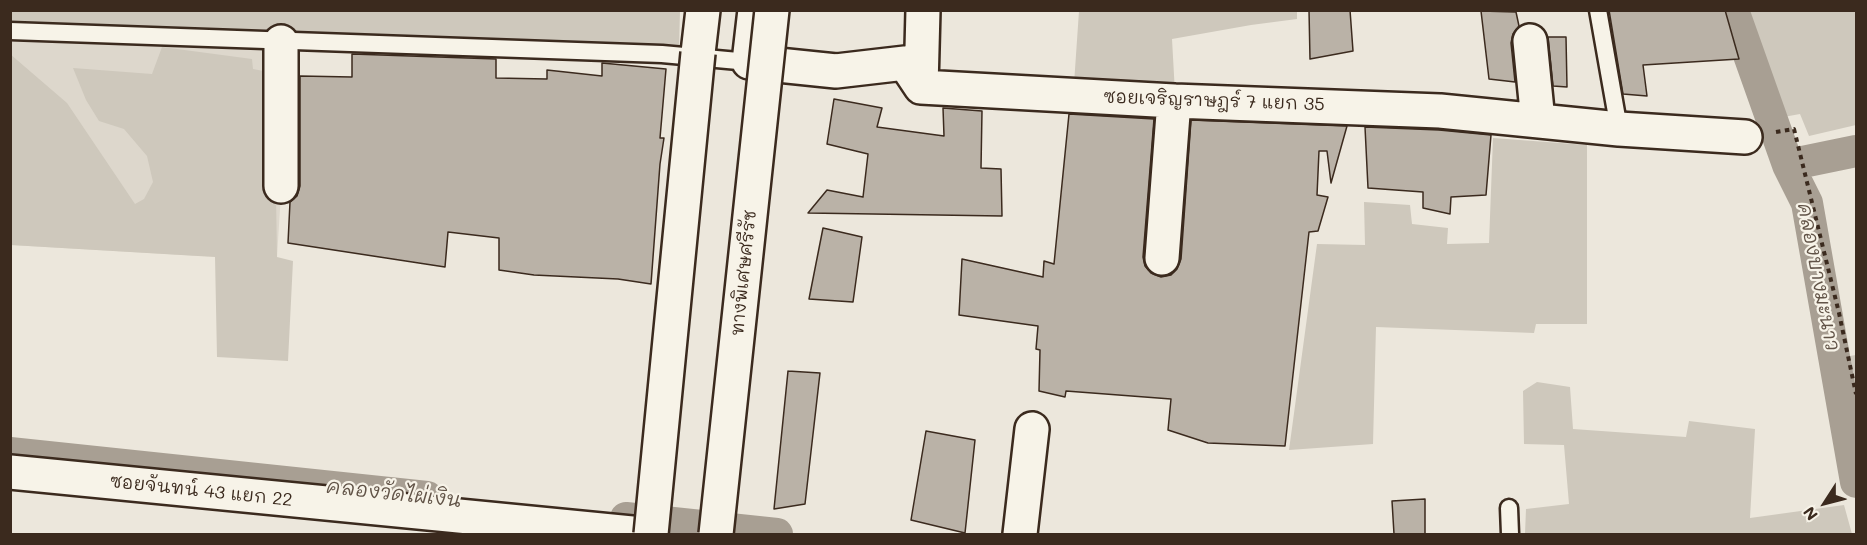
<!DOCTYPE html>
<html>
<head>
<meta charset="utf-8">
<style>
	body { margin:0 }
	#map { position:relative; width:1867px; height:545px; overflow:hidden; background:#ece7dc; font-family:Mali,sans-serif }
	canvas { display:block }
	.frame { position:absolute; inset:0; border:12px solid #3b2a1e; pointer-events:none }
	.north { position:absolute; left:1795px; top:473px; width:60px; height:60px; -webkit-text-stroke:4px #f7f3e8; paint-order:stroke; rotate:234deg; font-size:16px; font-weight:700; line-height:24px; text-align:center; color:#3b2a1e }
	.north::after { content:''; display:block; margin:auto; width:21px; height:27px; background:#3b2a1e; clip-path:polygon(50% 0,100% 100%,50% 72%,0 100%) }
</style>
</head>
<body>
<div id="map">
<canvas width="1867" height="545"></canvas>
<div class="frame"></div>
<div class="north">N</div>
</div>
<script>
const context = document.querySelector('canvas').getContext('2d');
context.lineJoin = 'round';
function fill(path, color) { context.fillStyle = color; context.fill(path, 'evenodd'); }
const toPath = rows => new Path2D(rows.map(r => 'M' + r).join(''));
function strokePath(path, color, width, dash) { context.strokeStyle = color; context.lineWidth = width; context.lineCap = dash ? 'butt' : 'round'; context.setLineDash(dash || []); context.stroke(path); }
function label(font, color, halo, rows, align = 'center') {
  context.font = font + ' Mali,"Playpen Sans Thai",sans-serif'; context.lineWidth = 4.5; context.setLineDash([]); context.textBaseline = 'middle'; context.strokeStyle = halo; context.fillStyle = color; for (const [text, x, y, turn = 0] of rows) {
    context.save(); context.translate(x, y); context.rotate((+turn || 0) * Math.PI / 180); context.textAlign = isNaN(turn) ? turn : align; if (halo) context.strokeText(text, 0, 0); context.fillText(text, 0, 0); context.restore();
  }
}
fill(toPath([
	[10,36,290,48,277,257,201,256,11,245]
]), '#ddd7cc');
fill(toPath([
	[11,10,680,11,679,49,11,24],
	[1079,11,1297,11,1297,19,1251,25,1172,39,1175,93,1074,84],
	[1750,11,1856,11,1856,125,1809,136,1800,114,1778,118],
	[162,47,252,59,253,69,274,73,277,257,293,261,288,361,217,357,215,257,11,245,10,54,67,103,135,204,144,199,153,182,147,156,124,129,99,121,86,100,73,68,152,74],
	[1493,138,1587,145,1587,324,1536,324,1534,333,1376,327,1373,444,1289,450,1317,244,1365,245,1364,202,1410,205,1412,224,1448,228,1447,244,1489,243],
	[1856,355,1856,422,1843,357],
	[1537,382,1570,387,1573,429,1686,437,1689,421,1755,429,1750,518,1844,505,1852,534,1525,534,1526,509,1569,504,1564,445,1524,444,1523,391]
]), '#cec8bc');
strokePath(toPath([
	[1733,10,1788,165,1807,203,1856,482],
	[1788,165,1856,151],
	[10,453,427,497],
	[626,518,777,534]
]), '#a89f93', 32);
const building = toPath([
	[1309,10,1350,10,1353,51,1310,59,1309,10],
	[1609,10,1725,10,1739,59,1643,65,1647,96,1623,94,1609,10],
	[1481,11,1516,12,1519,26,1513,34,1511,43,1515,82,1489,79,1481,11],
	[1548,37,1566,37,1567,87,1553,86,1548,37],
	[352,54,496,59,496,78,547,79,547,70,602,76,602,63,666,69,660,138,664,138,660,164,651,284,618,279,534,275,499,270,499,238,448,232,445,267,288,243,290,202,297,196,300,186,300,76,352,77,352,54],
	[834,99,882,108,877,127,944,136,943,108,982,111,981,168,1001,169,1002,216,808,213,827,190,863,197,868,154,827,144,834,99],
	[1069,114,1154,119,1143,257,1145,266,1151,273,1161,277,1171,275,1177,269,1181,259,1191,120,1347,126,1331,183,1327,151,1319,151,1317,195,1328,197,1318,231,1309,232,1285,446,1208,443,1168,430,1171,399,1066,391,1065,397,1039,391,1040,350,1036,349,1038,326,959,315,962,259,1043,277,1044,261,1054,264,1069,114],
	[1365,127,1439,130,1491,135,1486,195,1451,197,1450,214,1423,208,1423,192,1368,188,1365,127],
	[823,228,862,237,853,302,809,299,823,228],
	[788,371,820,373,805,504,774,509,788,371],
	[926,431,975,440,965,533,911,520,926,431],
	[1425,499,1425,534,1394,534,1392,501,1425,499]
]);
fill(building, '#bab2a7');
strokePath(building, '#3b2a1e', 1.5);
const service = toPath([
	[1598,10,1619,129],
	[10,31,662,54,749,62],
	[1509,508,1510,534]
]);
const minor = toPath([
	[755,10,749,62,836,71,905,63,921,87,1174,101,1440,111,1619,129,1745,137],
	[1530,41,1538,121],
	[281,42,281,186],
	[921,87,923,10],
	[1162,258,1174,101],
	[10,472,642,534],
	[1020,534,1032,429]
]);
const motorway = toPath([
	[698,53,703,10]
]);
strokePath(service, '#3b2a1e', 21);
strokePath(minor, '#3b2a1e', 38);
strokePath(motorway, '#3b2a1e', 38);
strokePath(toPath([
	[1776,132,1794,129,1839,313,1856,394]
]), '#3b2a1e', 4, [4.5, 4.5]);
strokePath(service, '#f7f3e8', 16);
strokePath(minor, '#f7f3e8', 33);
strokePath(motorway, '#f7f3e8', 33);
const motorwayBridge = toPath([
	[651,534,698,53],
	[716,534,772,10]
]);
strokePath(motorwayBridge, '#3b2a1e', 38, []);
strokePath(motorwayBridge, '#f7f3e8', 33);
label('18px', '#3b2a1e', '#f7f3e8', [
	["ซอยเจริญราษฎร์ 7 แยก 35",1214,101,2],
	["ทางพิเศษศรีรัช",744,273,-84],
	["ซอยจันทน์ 43 แยก 22",201,491,6]
]);
label('italic 20px', '#615347', '#f7f3e8', [
	["คลองบางมะนาว",1818,277,79],
	["คลองวัดไผ่เงิน",394,494,6]
]);
</script>
</body>
</html>
